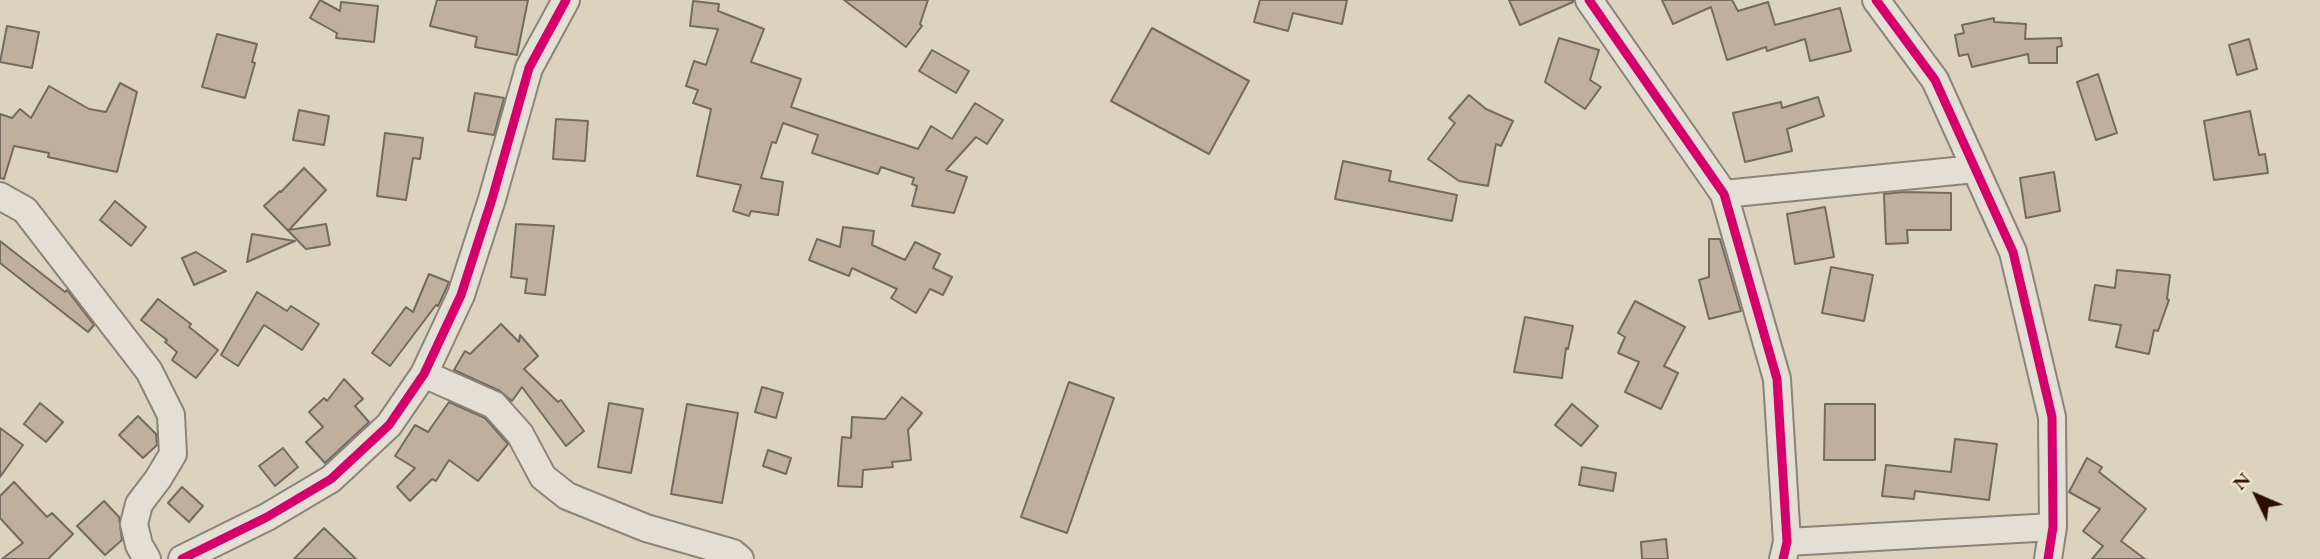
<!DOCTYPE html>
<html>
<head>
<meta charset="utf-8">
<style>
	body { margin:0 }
	#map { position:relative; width:2320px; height:559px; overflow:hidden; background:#dbd3be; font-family:"EB Garamond",serif }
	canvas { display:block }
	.north { position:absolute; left:2222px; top:461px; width:70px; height:70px; -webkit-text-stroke:5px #f0e6cc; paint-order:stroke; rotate:314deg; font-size:19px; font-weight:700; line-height:28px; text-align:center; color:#2b0f05 }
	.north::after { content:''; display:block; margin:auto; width:24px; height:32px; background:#2b0f05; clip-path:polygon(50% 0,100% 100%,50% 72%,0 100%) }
</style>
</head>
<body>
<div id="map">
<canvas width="2320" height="559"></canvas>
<div class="north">N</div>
</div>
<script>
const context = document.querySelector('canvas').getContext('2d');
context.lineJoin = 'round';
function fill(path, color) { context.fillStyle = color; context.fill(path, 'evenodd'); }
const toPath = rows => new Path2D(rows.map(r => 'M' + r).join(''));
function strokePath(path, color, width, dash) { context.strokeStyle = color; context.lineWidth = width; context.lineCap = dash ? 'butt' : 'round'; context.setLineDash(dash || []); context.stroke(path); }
const building = toPath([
	[320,0,340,11,341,2,378,6,374,42,336,38,337,33,310,18,320,0],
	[437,0,528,0,517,55,475,47,477,37,430,26,437,0],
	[844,0,928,0,920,24,922,26,906,47,844,0],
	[1260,0,1347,0,1342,24,1293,13,1288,31,1254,22,1260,0],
	[1509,0,1573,0,1573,2,1520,25,1509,0],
	[1662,0,1732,0,1738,11,1768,2,1775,25,1840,8,1851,51,1810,61,1805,39,1767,51,1766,47,1727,60,1711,7,1673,24,1662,0],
	[693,1,719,4,718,11,764,29,751,62,801,79,791,107,918,149,931,126,952,139,975,103,1003,120,987,144,976,137,946,170,967,177,954,213,912,206,917,186,912,184,914,178,881,167,878,174,812,153,818,135,783,123,776,143,772,142,761,178,783,182,778,215,751,211,749,216,733,211,741,185,697,176,711,109,693,103,698,90,686,86,694,61,706,65,718,29,690,26,693,1],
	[1994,18,1994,22,2026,24,2025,39,2061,38,2062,46,2057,47,2057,63,2029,63,2028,54,1972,67,1968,54,1959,56,1955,35,1964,33,1962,25,1994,18],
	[7,26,39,32,32,68,0,62,7,26],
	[1152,28,1249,81,1209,154,1111,101,1152,28],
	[217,34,257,44,252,62,255,63,245,98,202,87,217,34],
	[1559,38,1599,50,1590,80,1601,87,1585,109,1545,82,1559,38],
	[2249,39,2257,69,2237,75,2229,45,2249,39],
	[932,50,969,71,956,93,919,71,932,50],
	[2098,74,2117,133,2096,140,2077,82,2098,74],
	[120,83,137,92,117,172,48,157,49,153,14,146,4,179,0,178,0,114,12,118,20,109,31,118,49,86,89,109,106,112,120,83],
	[475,93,504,98,494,135,468,131,475,93],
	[1469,95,1486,109,1513,121,1501,146,1496,144,1488,186,1459,181,1428,159,1455,123,1449,118,1469,95],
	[1818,97,1824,116,1787,129,1792,151,1745,162,1733,113,1781,102,1782,108,1818,97],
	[299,110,329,116,324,145,293,140,299,110],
	[2250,111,2259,155,2265,154,2268,173,2214,180,2204,121,2250,111],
	[556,119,588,121,585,161,553,159,556,119],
	[385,133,423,138,420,159,413,158,406,200,377,196,385,133],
	[1343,161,1391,171,1389,181,1457,195,1452,221,1335,199,1343,161],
	[304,168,326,190,289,230,326,224,330,245,306,249,264,206,280,191,281,192,304,168],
	[2054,172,2060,211,2026,218,2020,178,2054,172],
	[1903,192,1951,193,1951,230,1907,230,1908,243,1886,244,1884,194,1903,192],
	[115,201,146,227,131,246,100,220,115,201],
	[1825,207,1834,257,1795,264,1787,214,1825,207],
	[516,224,554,226,545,295,525,293,527,279,511,277,516,224],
	[843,227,874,231,872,245,905,260,915,242,940,254,933,268,952,277,943,295,930,289,916,313,891,298,897,289,852,268,849,276,809,260,817,239,840,247,843,227],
	[252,234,295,241,247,262,252,234],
	[1709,239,1720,239,1741,311,1709,319,1699,280,1709,277,1709,239],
	[0,241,65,292,67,290,94,325,88,332,0,263,0,241],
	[196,252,226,271,194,285,182,258,196,252],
	[1831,267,1873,275,1864,321,1822,313,1831,267],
	[2117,270,2170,275,2167,299,2169,300,2158,331,2154,330,2149,354,2116,347,2121,325,2089,320,2095,285,2115,288,2117,270],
	[429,274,449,282,446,289,438,306,436,305,390,366,372,353,406,307,413,312,429,274],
	[257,292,287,311,291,306,319,324,302,350,264,325,238,366,221,355,257,292],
	[158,299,191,324,189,327,218,350,196,378,172,360,177,352,165,342,167,340,141,320,158,299],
	[1635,301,1685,327,1664,366,1678,373,1661,409,1625,392,1639,362,1618,353,1625,337,1618,333,1635,301],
	[1525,317,1573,326,1568,349,1566,348,1562,378,1514,372,1525,317],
	[501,324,519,342,520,335,538,356,524,369,558,402,561,400,584,431,566,446,522,387,512,401,500,391,454,370,465,351,470,354,501,324],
	[344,379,363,399,355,406,369,422,325,463,306,442,323,427,309,412,324,398,327,401,344,379],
	[1069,382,1114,398,1067,533,1021,517,1069,382],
	[762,387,783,393,776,418,755,412,762,387],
	[902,397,922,413,908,430,911,460,892,462,893,467,863,470,862,487,838,486,842,437,851,438,852,417,885,419,902,397],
	[449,402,485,418,508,444,478,481,449,460,436,481,432,479,410,501,397,487,415,468,395,456,415,425,428,432,449,402],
	[40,403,63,422,46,442,24,424,40,403],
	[609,403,643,409,631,473,598,467,609,403],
	[687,404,738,413,722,503,671,494,687,404],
	[1572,404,1598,426,1581,446,1555,425,1572,404],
	[1825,404,1875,404,1875,460,1824,460,1825,404],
	[138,416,156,434,157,445,143,458,119,435,138,416],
	[0,428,23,445,0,477,0,428],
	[1955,439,1997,444,1989,500,1915,491,1914,499,1882,496,1886,465,1951,472,1955,439],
	[283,448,298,467,275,486,259,466,283,448],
	[768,450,791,458,786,474,763,466,768,450],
	[2087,458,2102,467,2099,472,2146,509,2121,541,2145,559,2092,559,2103,546,2083,531,2100,509,2069,492,2087,458],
	[1582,467,1616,473,1613,491,1579,485,1582,467],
	[14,482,47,517,52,513,73,534,48,559,2,559,23,543,0,518,0,496,14,482],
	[182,487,203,506,189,522,168,503,182,487],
	[104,501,119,517,122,540,105,555,77,526,104,501],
	[324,528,356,559,294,559,324,528],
	[1666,539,1668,559,1642,559,1641,542,1666,539]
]);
fill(building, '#c0af9d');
strokePath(building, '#746a5f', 2);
const minor = toPath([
	[1589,0,1724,194,1777,379,1787,542,1783,559],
	[1876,0,1935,80,2013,252,2052,417,2053,527,2048,559],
	[1724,194,1975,169],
	[0,196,25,210,52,245,149,371,171,415,173,454,158,479,139,504,134,524,139,545,147,559],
	[424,374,494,405,520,434,543,477,567,496,646,528,733,553,740,559],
	[1787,542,2053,527],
	[182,559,267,517,331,479,389,425,424,374,461,295,492,199,529,68,566,0]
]);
strokePath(minor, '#8c8478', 30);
strokePath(minor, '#e3dfd4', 26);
strokePath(toPath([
	[1589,0,1724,194,1777,379,1787,542,1783,559],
	[1876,0,1935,80,2013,252,2052,417,2053,527,2048,559],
	[182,559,267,517,331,479,389,425,424,374,461,295,492,199,529,68,566,0]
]), '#d6006c', 9);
</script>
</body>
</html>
